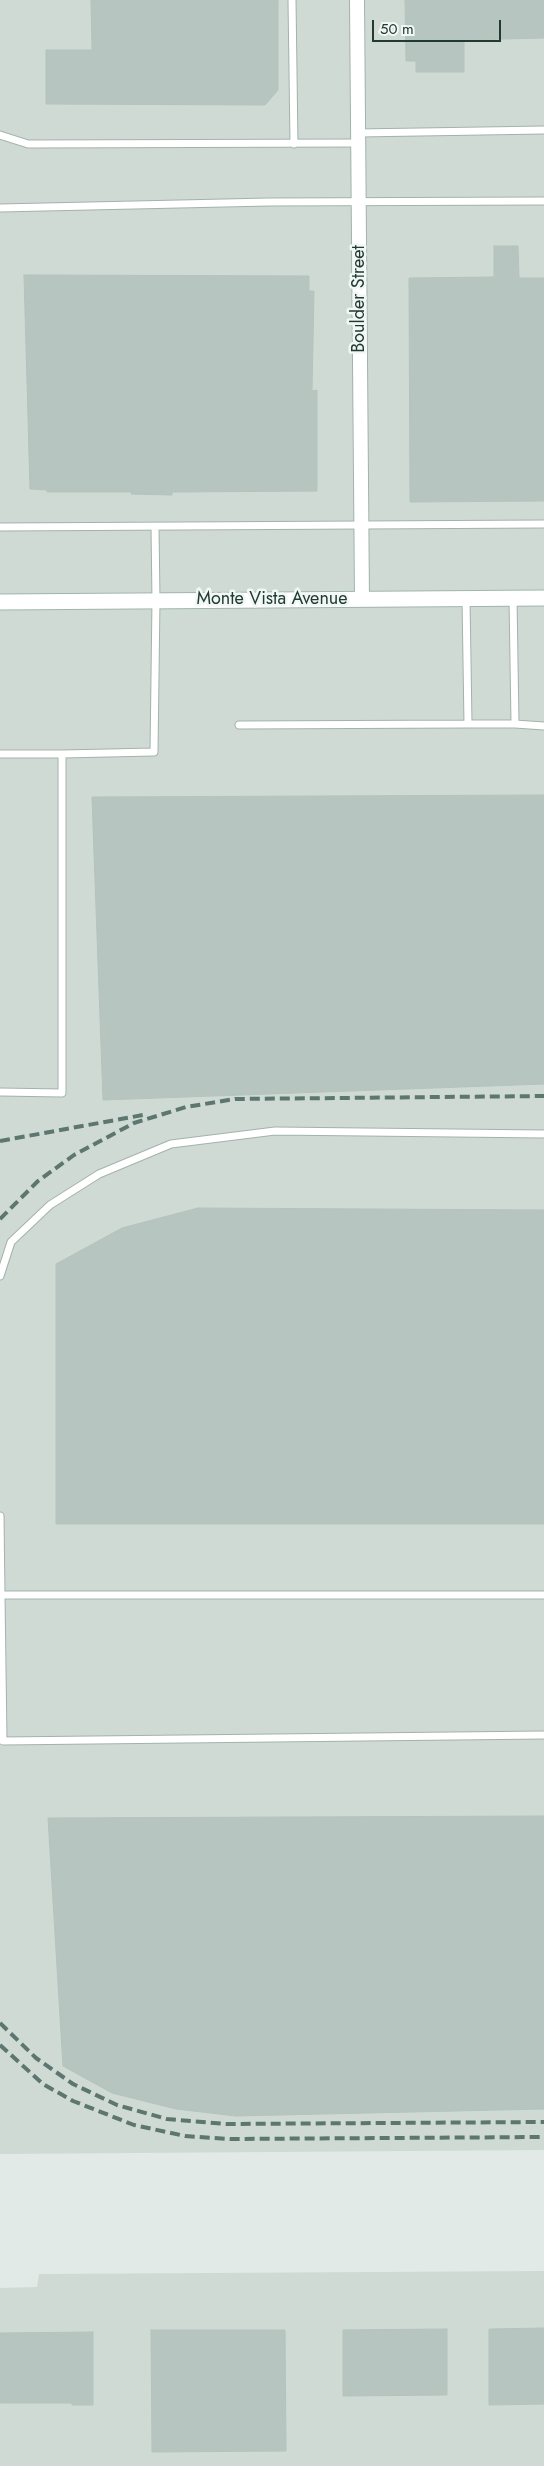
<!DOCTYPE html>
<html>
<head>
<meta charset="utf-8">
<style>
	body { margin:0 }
	#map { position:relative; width:544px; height:2466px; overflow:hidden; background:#e1eae6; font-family:Jost,sans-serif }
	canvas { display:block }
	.scale { position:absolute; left:372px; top:20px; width:129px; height:22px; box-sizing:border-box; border:2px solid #223a34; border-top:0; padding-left:6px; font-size:15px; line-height:18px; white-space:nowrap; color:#223a34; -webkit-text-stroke:4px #f1f7f4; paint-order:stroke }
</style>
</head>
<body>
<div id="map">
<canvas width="544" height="2466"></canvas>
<div class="scale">50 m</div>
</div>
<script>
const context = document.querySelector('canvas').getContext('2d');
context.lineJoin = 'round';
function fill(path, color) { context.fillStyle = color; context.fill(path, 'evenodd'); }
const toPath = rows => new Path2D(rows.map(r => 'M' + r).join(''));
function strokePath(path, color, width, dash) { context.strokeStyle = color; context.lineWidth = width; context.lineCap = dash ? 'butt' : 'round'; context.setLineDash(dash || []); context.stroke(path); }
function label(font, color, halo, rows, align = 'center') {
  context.font = font + ' Jost,sans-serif'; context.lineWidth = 5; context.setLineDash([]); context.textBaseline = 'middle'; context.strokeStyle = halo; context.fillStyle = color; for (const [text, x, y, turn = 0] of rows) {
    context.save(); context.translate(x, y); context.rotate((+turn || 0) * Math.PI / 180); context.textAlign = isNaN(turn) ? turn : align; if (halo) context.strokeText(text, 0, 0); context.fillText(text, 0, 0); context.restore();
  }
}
fill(toPath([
	[0,0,544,0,544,2150,0,2154],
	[544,2271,544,2466,0,2466,0,2288,37,2287,39,2274]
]), '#cfdad5');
const building = toPath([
	[91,0,278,0,278,90,265,105,46,104,46,50,92,50,91,0],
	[405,0,544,0,544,38,464,40,464,72,416,72,416,61,406,61,405,0],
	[494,246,518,246,519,278,544,278,544,501,410,502,409,278,494,277,494,246],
	[24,275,309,276,309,291,314,291,312,391,317,390,317,491,172,492,172,495,131,494,132,492,47,492,47,490,30,489,24,275],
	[544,795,544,1084,103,1100,92,797,544,795],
	[198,1208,544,1210,544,1524,56,1524,56,1264,122,1228,198,1208],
	[544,1816,544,2109,236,2116,176,2109,112,2093,63,2066,48,1818,544,1816],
	[544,2328,544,2404,489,2405,489,2329,544,2328],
	[447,2329,447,2395,343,2396,343,2330,447,2329],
	[151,2330,285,2330,286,2451,152,2452,151,2330],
	[93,2332,93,2405,72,2405,72,2403,0,2403,0,2333,93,2332]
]);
fill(building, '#b6c5bf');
strokePath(building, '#b4c4bd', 1);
const lane = toPath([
	[292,0,294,144],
	[358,133,544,130],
	[0,135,28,144,359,143],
	[0,208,269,202,544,201],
	[0,527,544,524],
	[466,598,468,724,515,724,513,598],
	[515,724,544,726],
	[239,725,468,724],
	[0,754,62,754],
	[0,1092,62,1093,62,754,154,752,156,600,155,527],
	[0,1276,11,1242,50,1205,99,1174,171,1144,275,1131,544,1134],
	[0,1516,1,1595],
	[544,1595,1,1595,3,1741,544,1735]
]);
const street = toPath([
	[357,0,362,599]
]);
const secondary = toPath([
	[0,602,544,598]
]);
strokePath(lane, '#a4b2ad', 9);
strokePath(street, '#a4b2ad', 16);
strokePath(secondary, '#a0b5ae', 17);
strokePath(lane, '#fff', 7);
strokePath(street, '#fff', 14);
strokePath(secondary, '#fff', 15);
strokePath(toPath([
	[0,1141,143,1115],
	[0,1219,38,1181,74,1155,134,1123,186,1107,235,1099,544,1096],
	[0,2023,36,2058,73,2084,117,2105,167,2119,226,2124,544,2122],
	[0,2045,43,2084,73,2101,134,2125,185,2136,230,2139,544,2137]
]), '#5d766f', 4, [10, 5]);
label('18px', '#223a34', '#f1f7f4', [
	["Boulder Street",360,299,-90],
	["Monte Vista Avenue",272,600]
]);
</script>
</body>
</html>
